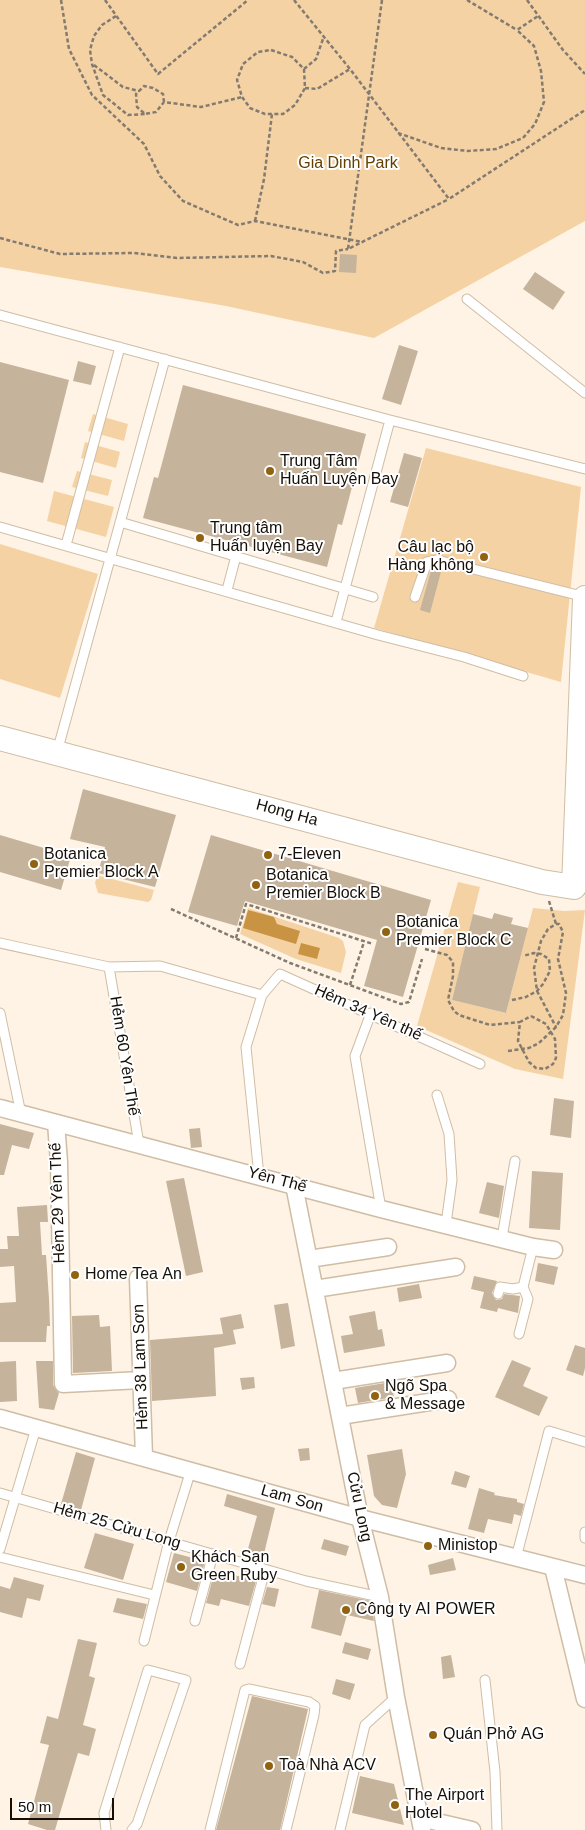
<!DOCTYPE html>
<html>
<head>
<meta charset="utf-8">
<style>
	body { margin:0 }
	#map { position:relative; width:585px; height:1830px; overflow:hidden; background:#fef3e4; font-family:Arial,sans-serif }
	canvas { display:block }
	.scale { position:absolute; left:10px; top:1798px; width:104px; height:22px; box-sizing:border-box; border:2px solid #150f07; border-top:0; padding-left:6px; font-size:15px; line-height:18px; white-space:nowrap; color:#150f07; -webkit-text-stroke:4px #fff; paint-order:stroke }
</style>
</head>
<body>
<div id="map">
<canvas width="585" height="1830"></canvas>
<div class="scale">50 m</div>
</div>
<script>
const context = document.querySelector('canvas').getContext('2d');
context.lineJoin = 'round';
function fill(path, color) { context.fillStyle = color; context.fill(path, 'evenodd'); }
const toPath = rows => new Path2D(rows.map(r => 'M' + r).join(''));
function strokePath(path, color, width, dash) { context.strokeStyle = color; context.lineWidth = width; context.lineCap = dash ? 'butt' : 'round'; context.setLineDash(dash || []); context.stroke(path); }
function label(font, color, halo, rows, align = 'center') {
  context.font = font + ' Arial,sans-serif'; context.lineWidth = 4; context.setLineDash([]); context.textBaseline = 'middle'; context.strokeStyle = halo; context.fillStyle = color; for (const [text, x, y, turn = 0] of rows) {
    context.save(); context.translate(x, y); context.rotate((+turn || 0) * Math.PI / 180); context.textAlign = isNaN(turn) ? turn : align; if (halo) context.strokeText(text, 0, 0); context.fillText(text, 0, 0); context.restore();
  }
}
fill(toPath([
	[0,0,585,0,585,221,374,338,226,306,0,267],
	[93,414,128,424,124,441,88,431],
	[85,442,120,452,116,468,81,458],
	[426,448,581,487,561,682,374,628],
	[77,471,112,480,108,496,72,487],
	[54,491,114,507,106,537,47,521],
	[0,544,98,574,60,698,0,679],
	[97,875,154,890,151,900,148,902,98,893,95,883],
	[458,882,480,887,452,1000,506,1013,533,908,564,911,585,910,563,1079,515,1069,417,1026],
	[248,908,339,938,343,941,346,952,341,973,296,959,240,934]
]), '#f5d2a4');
fill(toPath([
	[248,910,274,917,277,924,300,931,296,944,243,928],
	[301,943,320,948,317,959,298,954]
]), '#c99344');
fill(toPath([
	[340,254,357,255,356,273,339,272],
	[535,272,565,292,553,310,523,289],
	[399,345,418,351,401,405,382,399],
	[78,361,96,366,91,385,73,381],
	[0,362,69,380,43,483,0,472],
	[183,385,366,434,342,525,338,524,327,567,143,518,154,477,158,478],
	[404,453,422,458,408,507,390,502],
	[437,566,442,568,430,613,420,610,432,567],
	[83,789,176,815,155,887,98,873,105,847,70,839],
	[0,835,71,856,61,890,0,872],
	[211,835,431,900,403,997,364,986,377,940,245,901,237,926,188,912],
	[494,913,513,918,511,924,528,928,506,1013,452,1000,473,914,492,919],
	[554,1098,574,1101,571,1138,550,1135],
	[0,1124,34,1133,29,1149,12,1145,4,1175,0,1175],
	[200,1128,202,1147,191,1148,189,1129],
	[532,1171,563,1173,560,1230,529,1228],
	[184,1178,203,1272,186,1276,166,1181],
	[487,1182,504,1186,499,1218,479,1213],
	[47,1205,48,1222,40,1222,42,1255,46,1255,49,1299,50,1326,47,1326,46,1342,0,1342,0,1303,16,1302,14,1266,0,1267,0,1249,8,1249,7,1236,19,1236,17,1207],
	[538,1263,558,1267,554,1285,535,1281],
	[474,1276,497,1281,492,1293,496,1300,502,1299,504,1294,520,1296,518,1313,498,1308,497,1312,480,1308,484,1292,471,1289],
	[419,1284,422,1298,399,1302,397,1288],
	[288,1303,295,1346,281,1349,274,1305],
	[375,1311,378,1330,382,1329,385,1346,344,1353,341,1336,353,1334,349,1316],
	[241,1314,244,1328,233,1330,236,1344,214,1348,216,1396,152,1401,150,1340,223,1334,220,1318],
	[99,1315,100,1327,110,1326,112,1371,73,1373,72,1316],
	[575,1345,585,1348,585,1368,583,1376,566,1370],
	[512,1360,531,1368,523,1386,548,1397,539,1416,495,1397],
	[16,1361,17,1401,0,1402,0,1362],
	[36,1361,53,1361,53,1385,59,1393,54,1410,39,1408],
	[254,1377,255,1388,242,1390,240,1378],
	[391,1382,394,1397,358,1403,355,1388],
	[309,1448,310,1460,300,1461,298,1449],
	[402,1449,406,1474,397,1508,382,1505,374,1496,367,1455],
	[76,1452,95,1458,81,1510,61,1504],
	[455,1471,470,1476,466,1488,451,1484],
	[479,1488,495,1493,494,1495,517,1499,517,1502,524,1504,521,1516,514,1514,512,1524,488,1519,484,1533,468,1529],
	[227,1494,275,1508,262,1562,246,1556,257,1516,224,1506],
	[95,1533,134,1544,123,1580,84,1568],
	[324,1539,349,1546,346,1556,321,1549],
	[174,1553,205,1561,197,1591,166,1582],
	[453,1558,456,1570,430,1575,428,1565],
	[215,1570,242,1577,244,1570,258,1574,249,1606,221,1599,219,1606,206,1603],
	[14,1577,44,1585,40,1601,27,1598,22,1618,0,1612,0,1586,10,1589],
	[267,1587,279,1589,275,1607,262,1604],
	[319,1590,371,1601,374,1621,347,1615,341,1636,311,1628],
	[117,1598,147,1604,143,1619,113,1612],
	[78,1639,97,1643,89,1676,95,1678,83,1725,96,1729,89,1756,78,1753,55,1830,47,1830,28,1824,49,1745,40,1743,47,1716,58,1719],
	[345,1642,371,1649,368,1660,342,1653],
	[451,1655,455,1677,443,1679,441,1657],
	[336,1679,355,1684,350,1700,332,1694],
	[252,1696,308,1709,280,1830,216,1830],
	[360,1776,394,1784,404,1825,352,1813]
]), '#c5b39c');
const lane = toPath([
	[467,299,585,393],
	[0,315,390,420,585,469],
	[120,522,373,597],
	[0,527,378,635,464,657,523,676],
	[66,545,120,347],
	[227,590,236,556],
	[415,597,427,562,437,560,585,597],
	[336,622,390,420],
	[57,752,165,359],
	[0,943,109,967,160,966,262,995],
	[109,967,139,1144],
	[0,1013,21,1114],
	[371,1013,355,1056,381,1209],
	[437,1095,449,1134,452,1180,446,1224],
	[259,1176,246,1047,262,995,280,974,480,1064],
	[502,1238,515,1161],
	[498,1294,500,1287,513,1289,523,1287],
	[519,1334,528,1299,523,1287,533,1247],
	[0,1493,306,1581,380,1597],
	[585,1532,585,1538],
	[0,1549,36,1428],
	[0,1557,154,1595],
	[516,1558,549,1431,585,1442],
	[195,1621,213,1554],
	[144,1641,169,1541,191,1470],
	[240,1664,265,1570],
	[485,1680,495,1772,497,1830],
	[106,1830,104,1813,148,1670,186,1680,137,1824,132,1830],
	[210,1830,245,1690,249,1689,309,1702,315,1706,314,1715,286,1830],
	[340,1830,365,1725,396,1697]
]);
const street = toPath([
	[0,1108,381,1209,533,1247,554,1250],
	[56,1123,59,1162,63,1384,141,1380],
	[294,1185,360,1518,380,1597,396,1697,422,1830],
	[309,1259,388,1247],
	[138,1278,144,1457],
	[315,1289,456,1267],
	[333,1381,447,1363],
	[340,1416,448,1399],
	[0,1418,360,1518,585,1575],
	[553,1567,585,1699],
	[420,1818,472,1830]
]);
const secondary = toPath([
	[0,738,542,882,574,887,585,598]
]);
strokePath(lane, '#cfbda5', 11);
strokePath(street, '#cfbda5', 19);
strokePath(secondary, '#cfbda5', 26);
strokePath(toPath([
	[61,0,69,49,92,95,144,144,160,176,183,201,238,225,255,221,362,242],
	[105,0,158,74,248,0],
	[294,0,350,69,449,199,585,110],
	[382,0,348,249,449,199],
	[467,0,517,30],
	[527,0,563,50,585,74],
	[116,16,102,25,94,36,90,50,92,64,103,95,128,115,145,114],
	[271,50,292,57,304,69,305,88,295,105,283,114,265,114,250,108,242,97,237,80,243,64,258,52,271,50],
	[94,65,123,87,139,91],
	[304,69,316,59,324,36],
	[305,88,317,89,350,69],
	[164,102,163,94,153,88,144,86,136,94,137,107,145,114,156,112,164,102,201,107,242,97],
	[398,133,441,148,468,151,496,149,523,138,535,124,544,102,541,71,534,46,517,30,538,16],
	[255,221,264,179,272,114],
	[0,238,60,254,134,253,177,258,271,256,303,262,323,273,335,271,336,251,348,249],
	[549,901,556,924],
	[171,909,290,963,401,1004,409,1002,422,959],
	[236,938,246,904,373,944],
	[425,949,447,955,453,962,453,976,448,1000,454,1011,459,1015,490,1025,520,1022],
	[350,985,364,942],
	[512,1000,526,997,537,991,543,984,550,971,549,959,541,954,534,953,523,956],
	[531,1016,546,1024,555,1039,556,1058,553,1064,545,1069,536,1068,529,1062,518,1041,520,1022,531,1016],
	[508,1051,529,1048,539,1043,556,1027,563,1015,566,993,558,959,563,932,559,924,556,924,548,929,541,941,534,968,537,991,556,1027]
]), '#837b70', 2.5, [4, 2.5]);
strokePath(lane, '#fff', 9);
strokePath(street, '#fff', 16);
strokePath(secondary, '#fff', 24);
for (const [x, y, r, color] of [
	[270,471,5,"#91620f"],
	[200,538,5,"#91620f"],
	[484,557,5,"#91620f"],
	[268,855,5,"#91620f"],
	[34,864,5,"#91620f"],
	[256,885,5,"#91620f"],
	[386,932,5,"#91620f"],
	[75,1275,5,"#91620f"],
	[375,1396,5,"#91620f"],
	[428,1546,5,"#91620f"],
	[181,1567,5,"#91620f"],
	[346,1610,5,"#91620f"],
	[433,1735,5,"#91620f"],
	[269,1766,5,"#91620f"],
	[395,1805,5,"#91620f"]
]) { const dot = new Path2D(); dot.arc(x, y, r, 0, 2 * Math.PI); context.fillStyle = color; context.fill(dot); strokePath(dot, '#fff', 2); }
label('16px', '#644000', '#fff', [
	["Gia Dinh Park",348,164]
]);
label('16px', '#150f07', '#fff', [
	["Trung Tâm",280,462],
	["Huấn Luyện Bay",280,480],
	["Trung tâm",210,529],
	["Huấn luyện Bay",210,547],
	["Câu lạc bộ",474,548,"right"],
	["Hàng không",474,566,"right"],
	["Botanica",44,855],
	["Premier Block A",44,873],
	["7-Eleven",278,855],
	["Botanica",266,876],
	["Premier Block B",266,894],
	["Botanica",396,923],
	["Premier Block C",396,941],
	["Home Tea An",85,1275],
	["Ngõ Spa",385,1387],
	["& Message",385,1405],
	["Ministop",438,1546],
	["Khách Sạn",191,1558],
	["Green Ruby",191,1576],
	["Công ty AI POWER",356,1610],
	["Quán Phở AG",443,1735],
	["Toà Nhà ACV",279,1766],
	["The Airport",405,1796],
	["Hotel",405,1814]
], 'left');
label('16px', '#150f07', '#fff', [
	["Hong Ha",287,813,15],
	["Hẻm 34 Yên thế",368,1013,24],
	["Hẻm 60 Yên Thế",124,1056,81],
	["Yên Thế",277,1180,15],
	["Hẻm 29 Yên Thế",58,1203,-92],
	["Hẻm 38 Lam Sơn",141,1367,-92],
	["Lam Son",292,1499,16],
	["Cửu Long",359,1507,78],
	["Hẻm 25 Cửu Long",117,1526,16]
]);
</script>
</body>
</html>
